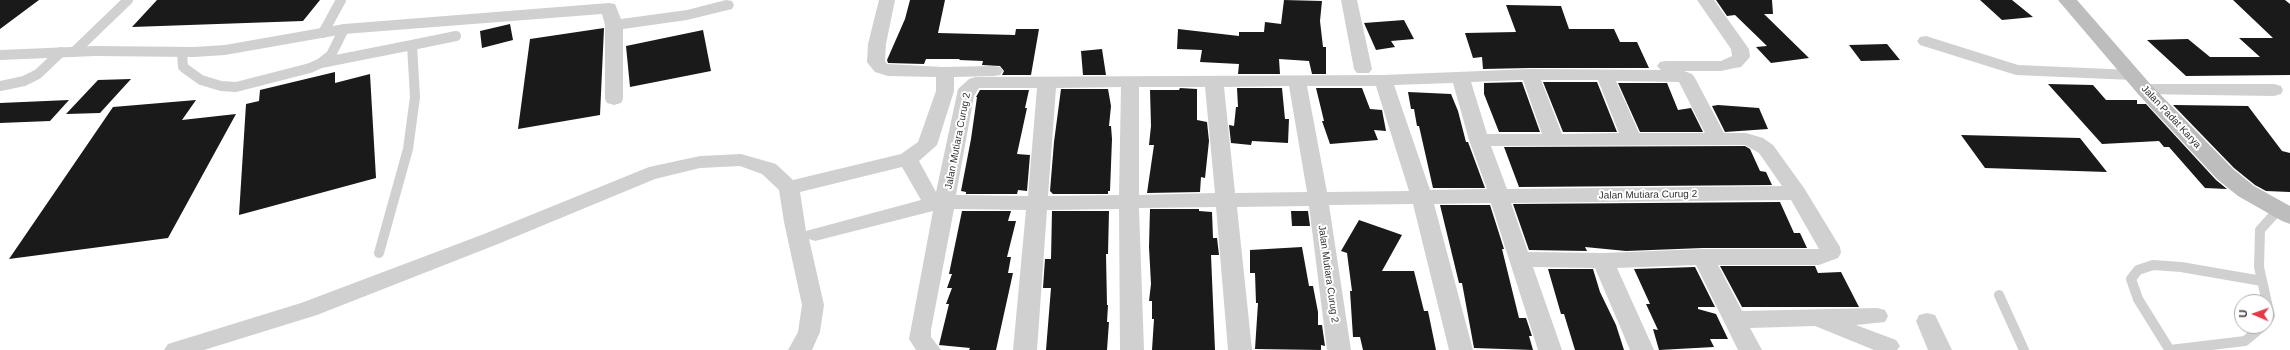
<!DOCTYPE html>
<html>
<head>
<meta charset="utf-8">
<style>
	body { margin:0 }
	#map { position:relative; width:2290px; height:350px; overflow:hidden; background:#fff; font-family:Arial,sans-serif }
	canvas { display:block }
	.north { position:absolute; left:2234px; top:294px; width:40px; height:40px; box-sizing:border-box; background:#fff; border:1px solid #adadad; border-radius:50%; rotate:272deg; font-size:11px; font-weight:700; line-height:16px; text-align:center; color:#333 }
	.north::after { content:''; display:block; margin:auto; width:14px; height:18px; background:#e63946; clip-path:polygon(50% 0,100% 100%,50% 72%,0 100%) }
</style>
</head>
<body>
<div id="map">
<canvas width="2290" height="350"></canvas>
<div class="north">U</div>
</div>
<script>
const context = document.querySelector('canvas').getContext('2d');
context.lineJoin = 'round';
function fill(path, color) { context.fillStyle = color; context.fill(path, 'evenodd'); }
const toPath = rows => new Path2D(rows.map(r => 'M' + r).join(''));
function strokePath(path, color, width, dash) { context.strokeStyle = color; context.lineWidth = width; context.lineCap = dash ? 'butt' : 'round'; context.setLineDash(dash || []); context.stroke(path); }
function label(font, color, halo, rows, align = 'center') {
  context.font = font + ' Arial,sans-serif'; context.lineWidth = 4; context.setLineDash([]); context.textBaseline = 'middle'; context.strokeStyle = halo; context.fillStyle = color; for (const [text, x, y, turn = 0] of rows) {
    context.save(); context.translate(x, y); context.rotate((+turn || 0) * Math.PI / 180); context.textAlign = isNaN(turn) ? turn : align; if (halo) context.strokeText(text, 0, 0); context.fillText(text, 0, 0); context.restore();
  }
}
fill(toPath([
	[0,0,39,0,0,29],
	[157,0,320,0,303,21,132,27],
	[910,0,945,0,938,33,1015,35,1016,29,1039,29,1031,75,1002,75,1004,71,1000,66,982,65,983,61,959,60,960,59,926,59,924,64,888,63,887,60,905,19],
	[1284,0,1322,1,1320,21,1323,47,1326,47,1326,74,1312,74,1309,61,1279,59,1280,74,1238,74,1239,64,1200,62,1202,50,1177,49,1178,29,1239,36,1239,32,1264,32,1265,22,1281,24],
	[1716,0,1772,0,1773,14,1764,14,1809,58,1771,63,1756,47,1767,46,1735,15,1727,16],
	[1980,0,2012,0,2033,17,2002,20],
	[2233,0,2285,0,2290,4,2290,75,2186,76,2147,40,2188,39,2210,57,2260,57,2239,38,2273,38],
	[1506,5,1561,6,1569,29,1614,29,1620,42,1637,42,1649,68,1530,68,1483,69,1482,57,1473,58,1465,33,1516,32],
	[1404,20,1414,39,1391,41,1395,47,1376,50,1364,23],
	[510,24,513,40,482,48,480,31],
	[604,28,600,115,518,129,530,39],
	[703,30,711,71,630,87,626,46],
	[1887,44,1900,60,1861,61,1849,45],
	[1102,49,1106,75,1083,75,1081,51],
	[335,72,335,83,370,74,376,178,239,215,246,104,259,101,260,90],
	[131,79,100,113,66,114,98,80],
	[1522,82,1540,132,1499,132,1484,94,1484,83],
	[1543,82,1597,82,1617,132,1563,132],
	[1618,83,1667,83,1678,110,1691,108,1703,132,1640,132],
	[2048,84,2093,85,2106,100,2137,100,2137,104,2146,104,2216,180,2227,189,2205,188,2169,147,2164,147,2159,141,2102,144],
	[1180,88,1197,89,1197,120,1207,122,1209,141,1205,178,1201,177,1200,192,1147,193,1154,145,1149,145,1151,126,1150,90,1179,90],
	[1237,88,1282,88,1285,119,1289,119,1288,143,1252,141,1251,145,1231,143,1229,125,1234,126,1236,107,1238,107],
	[1316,88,1362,88,1370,109,1382,110,1386,131,1374,130,1378,140,1330,144,1322,121,1324,121],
	[1061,89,1108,89,1111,106,1109,126,1111,126,1112,139,1110,191,1108,191,1108,194,1053,194,1050,191,1054,142],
	[980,90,1029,90,1025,108,1027,108,1017,154,1030,155,1027,191,1018,190,1017,194,966,194,966,192,961,191,971,139,977,97,976,97],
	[1408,92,1451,94,1458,111,1466,142,1468,142,1485,188,1433,188,1419,126,1417,126,1414,109,1411,109],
	[69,100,50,121,0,123,0,103],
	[196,100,182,120,236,114,168,238,9,259,113,107],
	[1718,105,1759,108,1768,129,1725,132,1712,106],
	[2173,105,2248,106,2282,151,2290,153,2290,192,2266,191,2255,185,2234,168],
	[1961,135,2080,138,2107,172,1985,168],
	[1745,146,1750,149,1760,171,1766,172,1772,185,1519,187,1504,147],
	[1780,202,1794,233,1800,233,1807,248,1703,248,1626,251,1585,247,1587,251,1529,250,1513,204],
	[1440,205,1490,205,1504,249,1502,249,1519,318,1526,318,1532,336,1529,336,1533,350,1474,348,1462,283,1459,283],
	[1150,209,1199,209,1199,211,1212,212,1213,238,1217,238,1219,255,1211,255,1215,350,1152,350,1154,319,1152,319,1152,301,1149,301,1151,284,1149,247],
	[962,211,1011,211,1008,221,1016,221,1007,257,1011,257,1008,273,1013,273,996,350,969,350,970,348,939,345,949,304,946,304,952,288,947,288,952,274,949,274],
	[1052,211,1109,211,1108,254,1106,254,1107,305,1108,305,1107,322,1109,322,1107,350,1046,350,1051,288,1043,288,1045,259,1051,259],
	[1291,211,1308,211,1310,226,1292,226],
	[1359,220,1402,235,1382,271,1414,271,1424,311,1428,311,1436,350,1363,350,1360,337,1353,337,1350,291,1352,291,1347,253,1341,251],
	[1302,247,1309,286,1313,286,1318,312,1318,325,1322,325,1325,346,1321,345,1321,350,1255,349,1258,303,1256,303,1255,273,1250,273,1250,250],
	[1720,266,1815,266,1818,273,1841,272,1859,307,1742,307],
	[1695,267,1715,307,1698,307,1698,309,1716,314,1728,339,1710,339,1714,347,1659,350,1653,329,1658,330,1646,304,1650,304,1634,269],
	[1548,269,1593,269,1600,292,1616,325,1624,350,1575,350,1564,314,1561,314]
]), '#1a1a1a');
strokePath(toPath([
	[323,33,341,0],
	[412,45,456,36],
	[74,52,128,0],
	[182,52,183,67,201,80,221,86,236,87,310,68,321,63,331,55,344,29],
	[321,63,412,45,415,97,408,149,379,253],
	[0,86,24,81,38,74,61,52],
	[1999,295,2024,350],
	[2266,322,2270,316,2259,267,2260,230,2278,210],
	[2169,349,2138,299,2131,279,2138,270,2153,265,2181,267,2262,281],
	[2170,350,2245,341,2263,326]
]), '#d0d0d0', 10);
fill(toPath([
	[726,0,732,1,734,5,732,9,687,20,623,29,623,99,621,103,614,105,607,103,605,99,605,25,602,14,344,34,225,55,194,57,95,56,0,60,0,50,95,46,194,47,225,45,344,24,609,3,615,4,621,19,687,10,726,0],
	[879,0,895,0,886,44,885,61,887,64,943,67,994,66,1000,67,1003,71,1000,75,994,76,954,77,954,91,937,145,919,161,936,192,958,89,969,79,975,77,1383,75,1530,69,1661,70,1657,66,1660,62,1666,61,1721,61,1732,56,1731,49,1697,0,1714,0,1749,49,1750,57,1741,67,1735,68,1721,71,1684,71,1692,74,1695,78,1724,133,1746,133,1763,138,1773,145,1804,188,1840,247,1841,253,1838,258,1819,265,1718,265,1742,311,1877,308,1885,310,1888,316,1885,322,1856,325,1896,340,1900,346,1897,350,1874,350,1815,326,1750,328,1762,350,1738,350,1696,265,1617,268,1654,350,1630,350,1595,268,1533,267,1562,350,1538,350,1491,203,1434,204,1473,350,1449,350,1413,204,1329,205,1351,350,1327,350,1309,206,1237,207,1252,350,1228,350,1216,207,1139,208,1144,350,1120,350,1119,209,1047,210,1037,350,1013,350,1026,210,954,209,931,330,931,337,941,350,916,350,909,339,933,211,815,241,809,239,824,305,820,332,812,350,788,350,798,332,802,305,784,222,779,190,762,174,740,166,700,168,655,179,498,244,317,315,204,350,164,350,168,344,301,303,484,234,649,167,700,156,741,154,776,164,793,180,901,154,918,142,936,91,936,77,888,76,875,72,870,66,867,62,868,44,879,0],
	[1523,80,1542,134,1487,134,1471,82,1523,80],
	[1541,80,1598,80,1619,133,1562,134,1541,80],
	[1616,81,1679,82,1705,133,1639,133,1616,81],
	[1453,83,1469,140,1487,189,1430,190,1394,85,1453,83],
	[1289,86,1307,192,1235,193,1224,87,1289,86],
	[1307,86,1376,86,1409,191,1327,192,1307,86],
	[1121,87,1119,195,1048,196,1056,88,1121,87],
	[1139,87,1205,87,1215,193,1139,195,1139,87],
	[979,88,1037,88,1028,196,956,195,974,96,979,88],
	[1745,145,1759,153,1782,186,1507,189,1491,146,1745,145],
	[902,167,921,200,806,231,800,192,902,167],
	[1791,200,1819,249,1703,249,1603,253,1528,252,1511,203,1791,200],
	[1341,0,1357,0,1372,69,1369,73,1357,73,1354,69,1341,0],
	[1926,36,2018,65,2132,70,2138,71,2141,75,2138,79,2132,80,2016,75,1920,45,1917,41,1920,37,1926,36],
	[2145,84,2274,84,2281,86,2283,90,2281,94,2274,96,2138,94,2136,90,2138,86,2145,84],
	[1927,313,1935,315,1952,350,1928,350,1916,321,1919,315,1927,313]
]), '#d0d0d0');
fill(toPath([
	[2058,0,2077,0,2152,86,2233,169,2254,186,2290,206,2290,224,2282,221,2238,196,2217,179,2138,94,2058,0]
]), '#bdbdbd');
label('10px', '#333', '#fff', [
	["Jalan Padat Karya",2171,117,47],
	["Jalan Mutiara Curug 2",958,141,-79],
	["Jalan Mutiara Curug 2",1648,195,-1],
	["Jalan Mutiara Curug 2",1328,274,82]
]);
</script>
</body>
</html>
